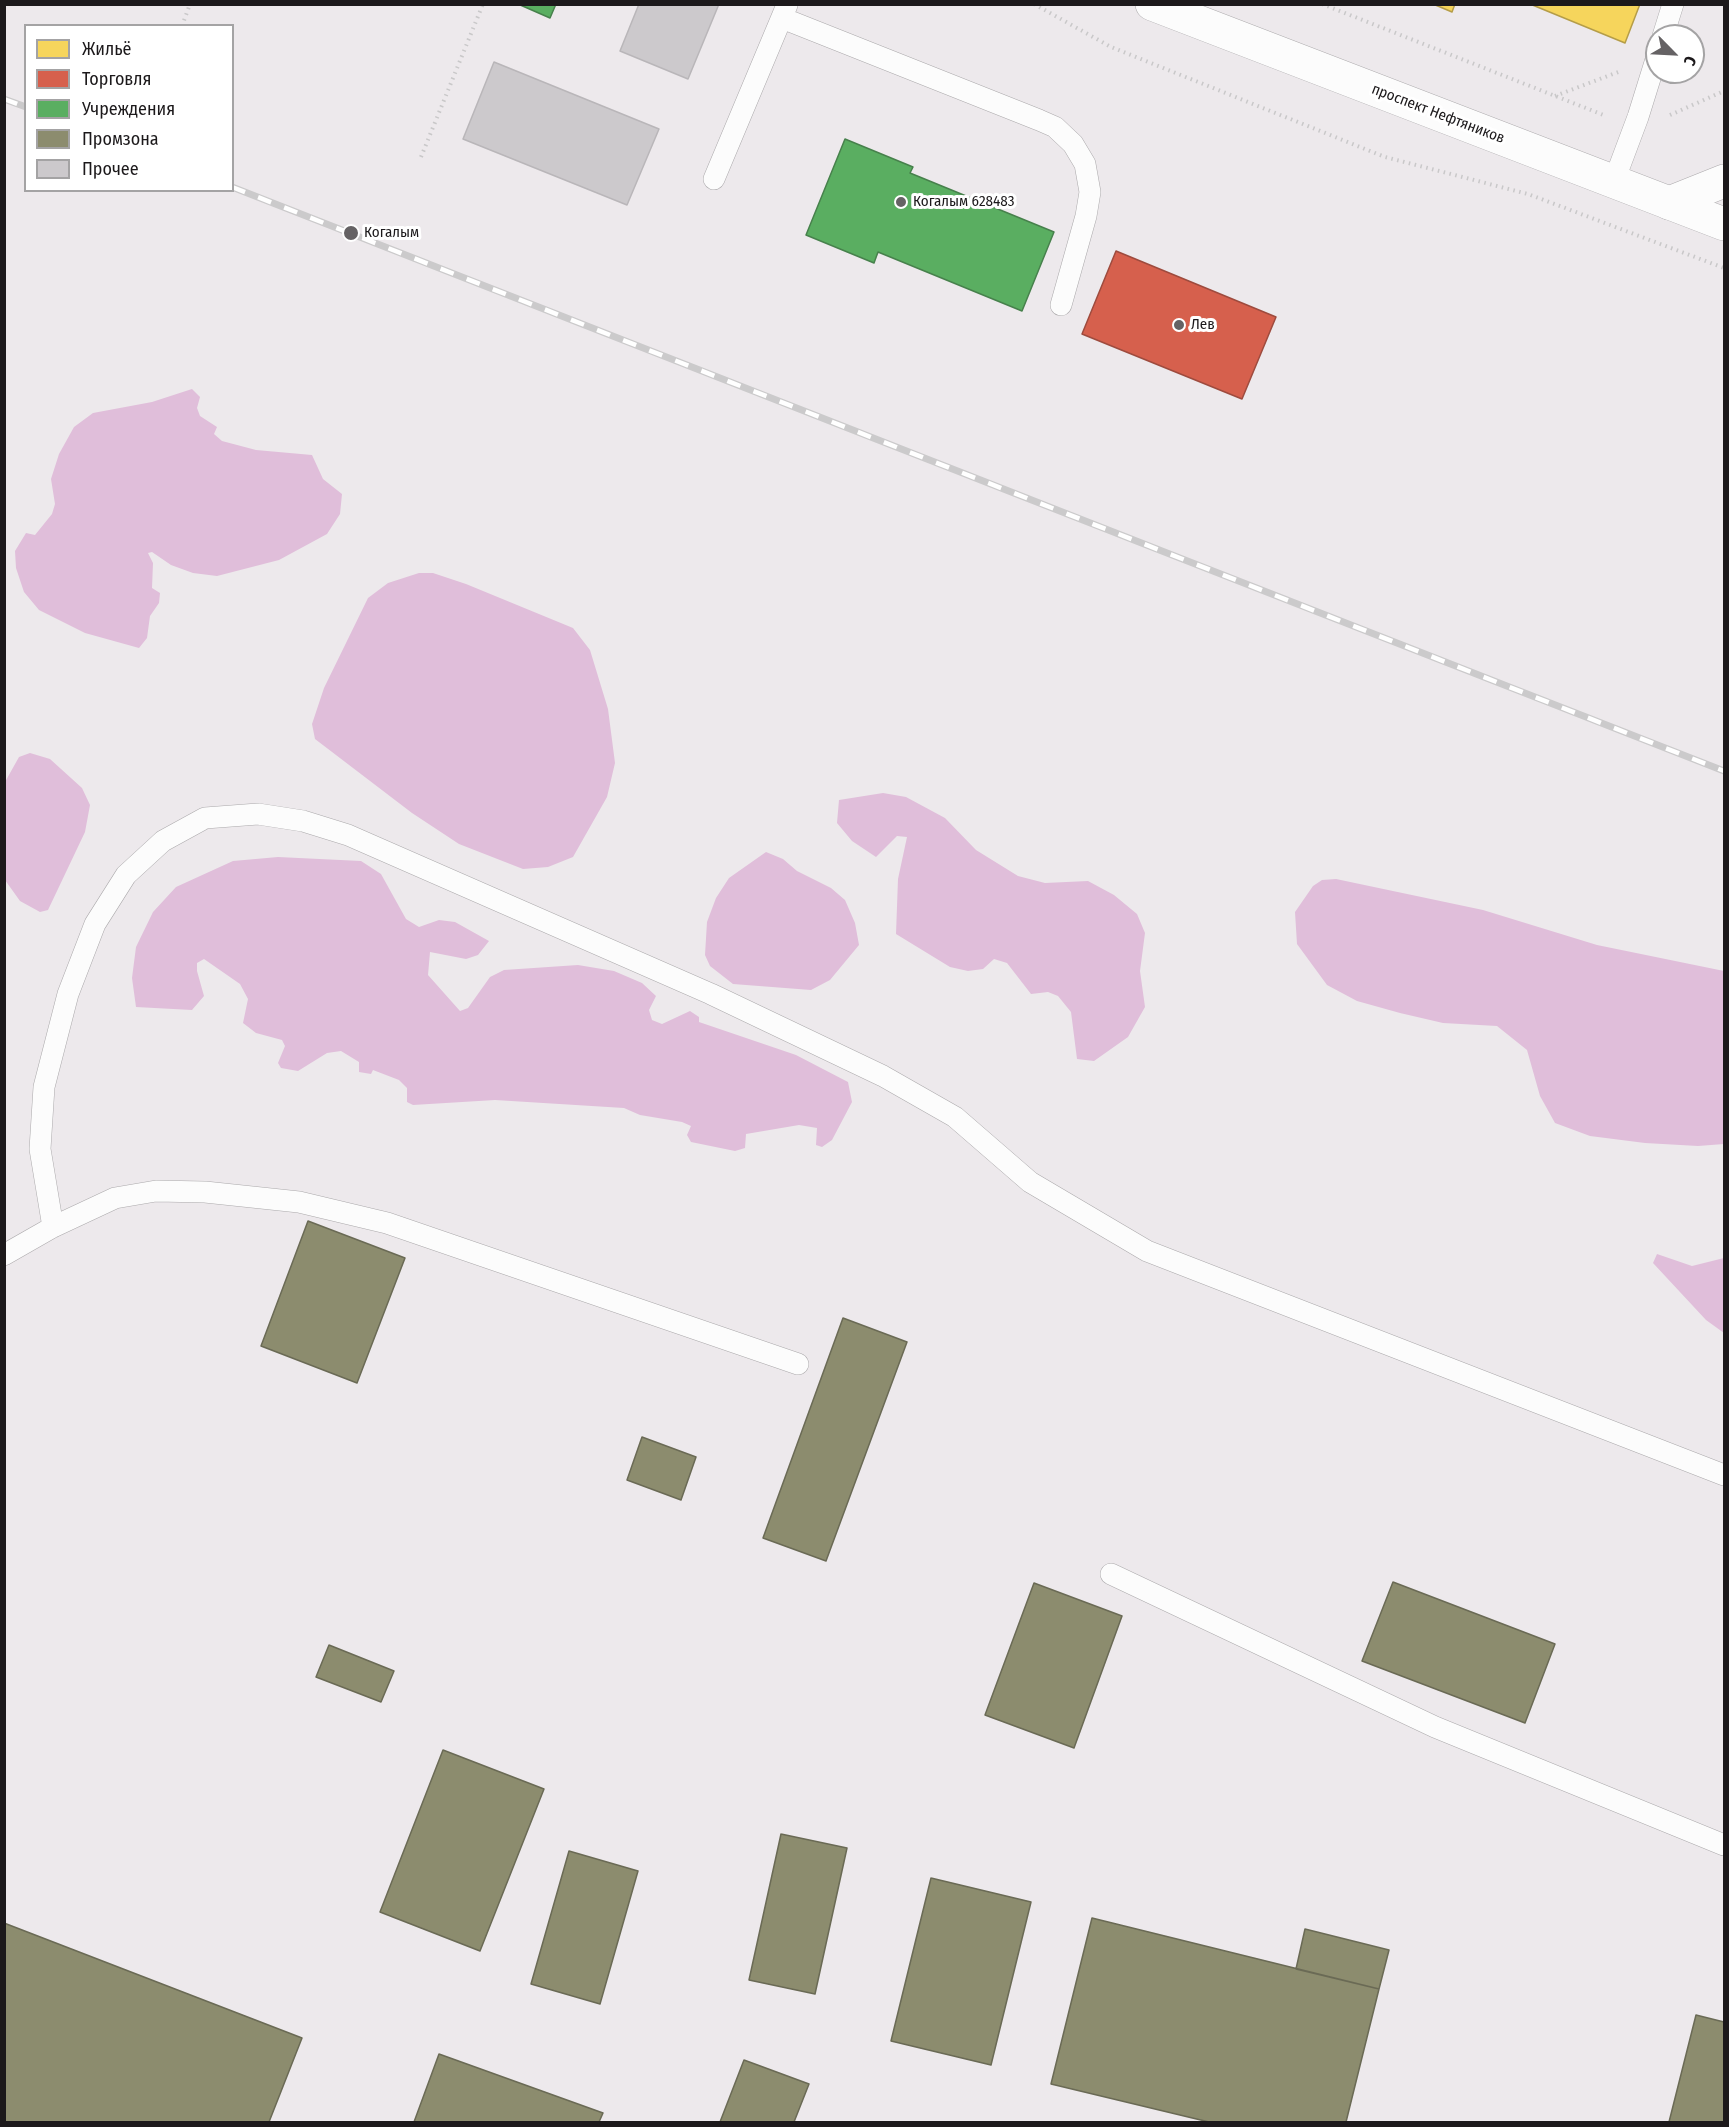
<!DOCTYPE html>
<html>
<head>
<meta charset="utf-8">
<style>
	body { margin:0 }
	#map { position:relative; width:1729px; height:2127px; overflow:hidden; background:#ede9ec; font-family:"Fira Sans Condensed",sans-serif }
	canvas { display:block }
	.frame { position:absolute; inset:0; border:6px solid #1c191b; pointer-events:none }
	.legend { position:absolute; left:24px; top:24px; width:210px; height:168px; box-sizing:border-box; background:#fff; border:2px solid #a4a3a4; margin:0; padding:8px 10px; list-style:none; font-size:18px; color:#1c191b }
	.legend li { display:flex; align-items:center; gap:12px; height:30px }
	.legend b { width:30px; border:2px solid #a4a3a4 }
	.north { position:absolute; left:1645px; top:24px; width:60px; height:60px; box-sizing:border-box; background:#fff; border:2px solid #a4a3a4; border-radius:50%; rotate:114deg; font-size:16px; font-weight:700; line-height:24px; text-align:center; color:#1c191b }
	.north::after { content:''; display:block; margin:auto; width:21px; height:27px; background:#656264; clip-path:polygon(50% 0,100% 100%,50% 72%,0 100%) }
</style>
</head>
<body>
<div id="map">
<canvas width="1729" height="2127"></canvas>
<div class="frame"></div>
<ul class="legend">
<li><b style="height:16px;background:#f6d55c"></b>Жильё</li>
<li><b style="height:16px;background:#d6604d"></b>Торговля</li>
<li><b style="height:16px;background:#5aae61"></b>Учреждения</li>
<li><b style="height:16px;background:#8c8c6e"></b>Промзона</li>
<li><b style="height:16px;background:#ccc9cc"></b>Прочее</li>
</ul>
<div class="north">С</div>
</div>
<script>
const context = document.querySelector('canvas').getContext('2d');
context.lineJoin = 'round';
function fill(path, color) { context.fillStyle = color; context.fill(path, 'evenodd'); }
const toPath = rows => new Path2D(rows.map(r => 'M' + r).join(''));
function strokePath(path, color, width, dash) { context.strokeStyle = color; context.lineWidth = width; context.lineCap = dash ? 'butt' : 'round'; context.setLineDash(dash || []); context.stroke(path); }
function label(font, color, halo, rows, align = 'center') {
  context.font = font + ' "Fira Sans Condensed",sans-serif'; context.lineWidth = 6; context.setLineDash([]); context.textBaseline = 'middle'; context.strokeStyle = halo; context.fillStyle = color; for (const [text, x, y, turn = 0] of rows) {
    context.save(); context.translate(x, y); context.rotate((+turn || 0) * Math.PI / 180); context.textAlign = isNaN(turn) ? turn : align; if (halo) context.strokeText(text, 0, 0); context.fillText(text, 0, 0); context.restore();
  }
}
fill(toPath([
	[192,389,200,397,197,408,200,416,217,427,214,434,222,441,256,450,312,455,323,479,342,494,340,514,327,534,279,560,217,576,193,573,171,565,152,552,148,553,153,563,152,588,160,593,159,603,150,616,147,638,139,648,85,633,39,610,24,592,16,568,15,551,26,533,35,535,52,514,55,504,51,479,59,454,74,427,93,413,152,402],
	[419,573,433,573,466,584,573,628,590,650,608,709,615,763,607,797,573,857,548,867,523,869,459,844,412,813,315,739,312,724,324,688,368,598,388,583],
	[30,753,50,759,82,788,90,805,85,832,48,910,40,912,20,901,5,880,5,782,19,757],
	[883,793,906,797,945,818,976,850,1018,876,1045,883,1088,881,1114,895,1137,914,1145,933,1140,971,1145,1007,1128,1037,1094,1061,1077,1059,1071,1012,1058,996,1048,992,1031,994,1007,963,994,959,983,969,968,971,950,967,896,934,898,879,907,837,897,836,876,857,852,841,837,823,839,800],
	[766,852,783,859,797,871,831,888,845,900,855,923,859,945,830,980,811,990,733,984,710,966,705,955,707,922,716,898,729,878],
	[278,857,361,861,381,874,406,919,419,927,439,920,455,922,489,941,478,955,466,959,430,952,428,975,460,1011,468,1008,490,977,504,970,578,965,614,971,642,983,656,996,649,1010,652,1020,662,1024,690,1011,699,1017,699,1022,796,1055,848,1082,852,1102,832,1140,822,1147,816,1145,817,1128,799,1125,746,1134,745,1148,735,1151,691,1142,687,1135,691,1126,682,1122,640,1115,624,1108,495,1100,413,1105,407,1102,407,1088,399,1080,373,1070,371,1074,359,1072,359,1062,341,1051,327,1053,298,1071,281,1068,278,1063,285,1046,282,1040,256,1033,243,1023,248,999,240,984,204,959,197,963,197,971,204,996,192,1010,136,1007,132,978,136,947,153,912,176,887,233,861],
	[1336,879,1483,910,1597,945,1724,971,1724,1144,1698,1146,1645,1143,1590,1136,1555,1123,1540,1096,1527,1050,1497,1026,1443,1023,1400,1013,1357,1001,1327,985,1297,944,1295,912,1313,886,1322,880],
	[1657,1254,1692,1266,1724,1258,1724,1333,1706,1320,1653,1263]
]), '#e0beda');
const homes = toPath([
	[1433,4,1455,4,1452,12,1433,4],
	[1530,4,1640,4,1625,43,1530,4]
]);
fill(homes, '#f6d55c');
strokePath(homes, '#b59d48', 1.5);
const shops = toPath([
	[1116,251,1276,317,1242,399,1082,334,1116,251]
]);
fill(shops, '#d6604d');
strokePath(shops, '#9e4b3e', 1.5);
const public = toPath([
	[518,4,556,4,550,18,518,4],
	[845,139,913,167,910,173,1054,232,1022,311,878,252,874,263,806,235,845,139]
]);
fill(public, '#5aae61');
strokePath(public, '#47814c', 1.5);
const industry = toPath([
	[308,1221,405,1258,357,1383,261,1346,308,1221],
	[843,1318,907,1342,826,1561,763,1538,843,1318],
	[642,1437,696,1457,681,1500,627,1480,642,1437],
	[1393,1582,1555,1644,1525,1723,1362,1661,1393,1582],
	[1034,1583,1122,1616,1074,1748,985,1715,1034,1583],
	[329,1645,394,1671,381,1702,316,1677,329,1645],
	[443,1750,544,1789,480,1951,380,1912,443,1750],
	[781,1834,847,1848,815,1994,749,1980,781,1834],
	[569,1851,638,1871,600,2004,531,1984,569,1851],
	[931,1878,1031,1902,991,2065,891,2041,931,1878],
	[1092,1918,1379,1989,1346,2122,1209,2122,1051,2084,1092,1918],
	[4,1923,302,2038,269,2122,4,2122,4,1923],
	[1305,1929,1389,1950,1379,1989,1296,1969,1305,1929],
	[1696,2015,1724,2022,1724,2122,1669,2122,1696,2015],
	[439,2054,603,2113,599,2122,414,2122,439,2054],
	[744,2060,809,2084,794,2122,720,2122,744,2060]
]);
fill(industry, '#8c8c6e');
strokePath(industry, '#6a6a55', 1.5);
const building = toPath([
	[639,4,719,4,688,79,620,51,639,4],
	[494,62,659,129,627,205,463,139,494,62]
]);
fill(building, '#ccc9cc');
strokePath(building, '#b9b6b9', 1.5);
const service = toPath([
	[782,18,1039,120,1055,127,1073,144,1085,164,1090,192,1086,216,1061,305],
	[1663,36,1673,4],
	[714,179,787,5],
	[1614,181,1638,117,1657,56],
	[53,1227,40,1149,44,1087,68,994,95,924,126,875,163,841,205,818,258,814,303,821,348,835,711,994,883,1076,955,1117,1030,1182,1147,1251,1724,1475],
	[4,1255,53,1227,115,1198,156,1191,205,1192,299,1202,387,1223,798,1364],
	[1111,1574,1435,1727,1724,1845]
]);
const minor = toPath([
	[1669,203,1724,181]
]);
const secondary = toPath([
	[1152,4,1724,224]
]);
strokePath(service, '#aba9ab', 22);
strokePath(minor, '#aba9ab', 34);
strokePath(secondary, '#aba9ab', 34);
strokePath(toPath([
	[1034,4,1111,47,1385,157,1528,194,1724,268],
	[1322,4,1606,116],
	[182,26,190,4],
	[1555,96,1621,71],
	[1670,115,1724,91],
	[421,157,483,4]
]), '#c9c8c9', 4, [1.5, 4.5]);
strokePath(service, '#fcfcfc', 21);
strokePath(minor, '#fcfcfc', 33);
strokePath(secondary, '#fcfcfc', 33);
const rail = toPath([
	[4,99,26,107],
	[232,187,1724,771]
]);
strokePath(rail, '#cbcacb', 7);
strokePath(rail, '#fff', 4.5, [14]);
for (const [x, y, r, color] of [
	[901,202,6,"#656264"],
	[351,233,8,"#656264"],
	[1179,325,6,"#656264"]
]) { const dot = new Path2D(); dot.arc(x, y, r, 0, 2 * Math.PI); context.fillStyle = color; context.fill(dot); strokePath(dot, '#fff', 2); }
label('15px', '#1c191b', '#fff', [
	["проспект Нефтяников",1438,114,21]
]);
label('15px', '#1c191b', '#fff', [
	["Когалым 628483",913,202],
	["Когалым",364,233],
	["Лев",1191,325]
], 'left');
</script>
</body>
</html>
